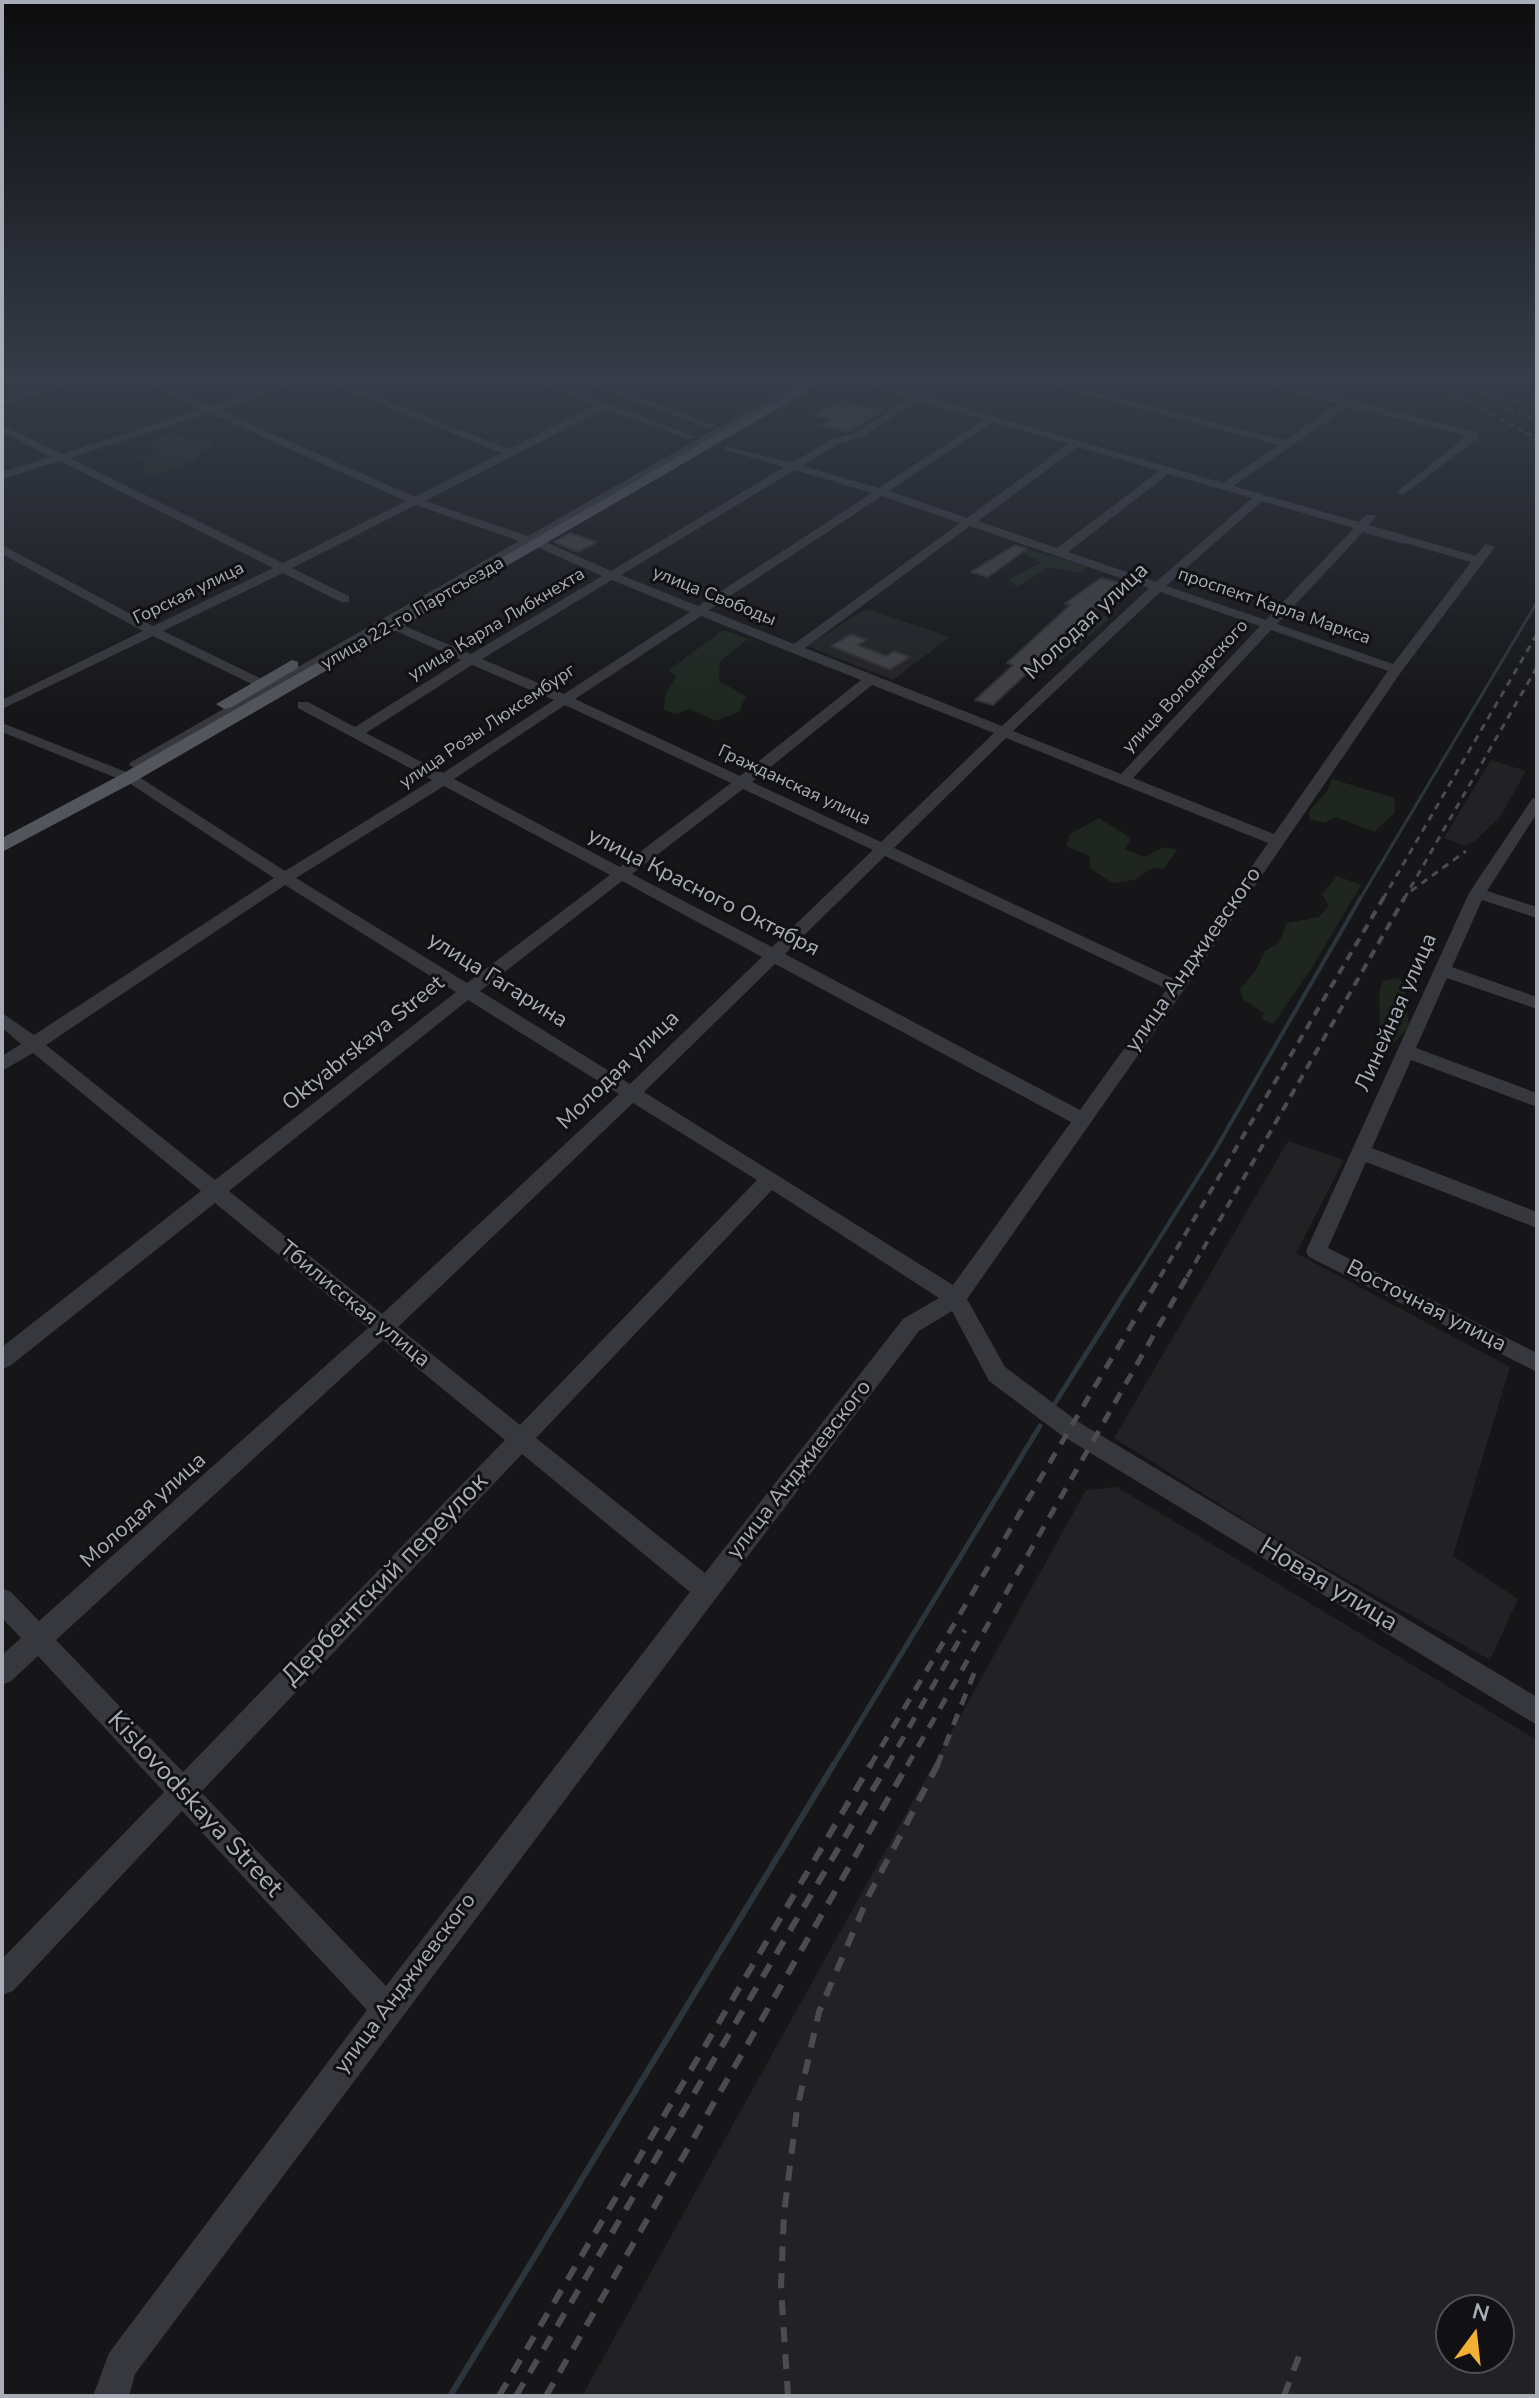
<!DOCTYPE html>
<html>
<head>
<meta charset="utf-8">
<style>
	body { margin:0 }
	#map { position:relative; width:1539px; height:2398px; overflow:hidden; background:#161618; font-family:"Nunito Sans",sans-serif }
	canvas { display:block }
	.frame { position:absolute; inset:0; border:4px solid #a8adb8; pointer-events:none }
	.north { position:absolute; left:1435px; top:2294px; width:80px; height:80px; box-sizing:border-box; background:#111113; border:2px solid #4d4f55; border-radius:50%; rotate:15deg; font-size:22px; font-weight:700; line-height:32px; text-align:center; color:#a8adb8 }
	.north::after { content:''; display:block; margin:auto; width:28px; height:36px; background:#f2b134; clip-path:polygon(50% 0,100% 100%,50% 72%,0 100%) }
</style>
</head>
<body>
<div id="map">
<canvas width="1539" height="2398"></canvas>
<div class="frame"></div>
<div class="north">N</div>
</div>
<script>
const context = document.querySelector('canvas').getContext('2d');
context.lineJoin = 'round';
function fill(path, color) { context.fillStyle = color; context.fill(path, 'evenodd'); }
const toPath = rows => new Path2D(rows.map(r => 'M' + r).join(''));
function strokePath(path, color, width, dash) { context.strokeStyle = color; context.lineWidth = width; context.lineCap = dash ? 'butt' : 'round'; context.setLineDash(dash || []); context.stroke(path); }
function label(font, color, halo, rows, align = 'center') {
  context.font = font + ' "Nunito Sans",sans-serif'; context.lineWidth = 6; context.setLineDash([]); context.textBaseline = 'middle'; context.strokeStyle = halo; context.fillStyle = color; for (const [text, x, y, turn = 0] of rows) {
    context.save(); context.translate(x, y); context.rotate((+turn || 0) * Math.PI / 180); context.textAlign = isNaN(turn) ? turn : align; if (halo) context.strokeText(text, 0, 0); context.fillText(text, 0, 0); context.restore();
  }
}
fill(toPath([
	[866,609,950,637,893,680,807,646],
	[1491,760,1526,771,1500,817,1474,842,1465,846,1444,838],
	[1288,1141,1344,1160,1296,1253,1510,1367,1453,1556,1518,1599,1490,1660,1280,1542,1114,1438],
	[1117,1487,1537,1740,1537,2396,582,2396,1086,1490],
	[1499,2310,1499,2358,1451,2358,1451,2310]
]), '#222225');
fill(toPath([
	[171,434,193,440,208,438,215,444,200,453,195,460,173,469,151,475,142,471,148,463,138,458,157,452,142,443],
	[1026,549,1088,567,1079,573,1048,567,1017,587,1009,579,1042,562,1023,553],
	[1107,615,1107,621,1061,660,1036,653,1036,649,1054,652,1085,623],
	[723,630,748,639,720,661,719,681,746,696,739,712,716,721,689,709,677,714,664,710,665,696,676,676,669,670],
	[1332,779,1394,798,1395,812,1374,832,1336,817,1324,823,1309,819,1310,810,1326,793],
	[1099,818,1131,838,1125,849,1145,857,1164,847,1177,850,1163,869,1153,868,1134,880,1113,883,1091,869,1089,856,1066,846,1070,834],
	[1337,876,1361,885,1311,969,1273,1024,1261,1019,1264,1013,1243,999,1240,989,1256,970,1265,951,1279,943,1287,923,1319,917,1329,906,1322,894],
	[1399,978,1406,987,1404,1002,1410,1026,1391,1046,1380,1042,1379,996,1382,981]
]), '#1e261f');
strokePath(toPath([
	[1365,532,1405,543],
	[1534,606,1537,602]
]), '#2c353c', 2);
strokePath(toPath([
	[1360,899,1536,604]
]), '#2c353c', 3);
strokePath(toPath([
	[1135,1277,1214,1152,1361,897]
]), '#2c353c', 4);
strokePath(toPath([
	[1055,1403,1136,1275],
	[833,1766,1040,1426]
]), '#2c353c', 5);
strokePath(toPath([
	[450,2396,834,1764]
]), '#2c353c', 6);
const building = toPath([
	[839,400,866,407,885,410,847,432,822,425,832,420,814,415,839,400],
	[570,533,597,542,578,552,554,542,570,533],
	[1015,545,1027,549,988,577,971,572,1015,545],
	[1101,578,1123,584,993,705,975,700,1013,665,1007,663,1070,605,1064,604,1101,578],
	[851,634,867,640,858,645,886,656,894,651,910,657,890,670,831,646,851,634]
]);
fill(building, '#404145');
strokePath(building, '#303034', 2);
fill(toPath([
	[73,379,88,379,2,405,2,399,73,379],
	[136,379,149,379,210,406,296,379,311,379,219,410,415,497,501,453,319,379,332,379,509,449,596,405,528,379,542,379,697,437,688,439,605,409,425,501,528,536,803,379,815,379,539,539,611,571,784,467,725,450,725,446,792,463,830,440,855,433,909,398,850,379,865,379,915,393,938,379,949,379,925,396,1223,483,1279,445,1025,379,1041,379,1285,440,1338,404,1242,379,1258,379,1348,399,1479,433,1479,437,1403,495,1397,492,1399,490,1467,436,1348,407,1233,486,1359,522,1366,515,1374,515,1376,517,1369,525,1476,556,1485,544,1495,547,1401,672,1183,991,967,1299,1005,1367,1077,1421,1537,1697,1537,1725,1061,1435,989,1381,952,1311,919,1331,716,1598,135,2374,129,2396,93,2396,109,2353,367,2010,182,1811,13,1991,2,1995,2,1959,164,1792,38,1656,11,1681,2,1685,2,1655,21,1638,2,1618,2,1588,11,1592,39,1621,368,1328,215,1203,10,1366,2,1369,2,1347,201,1191,33,1053,2,1071,2,1056,21,1044,2,1028,2,1013,34,1035,274,878,129,783,2,732,2,723,139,777,285,871,432,780,298,708,298,702,308,702,355,727,461,660,387,627,280,688,285,692,283,695,271,694,136,769,129,765,131,762,260,688,153,636,2,709,2,700,143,631,2,554,2,545,153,626,273,568,60,461,2,479,2,472,51,457,2,432,2,425,62,454,201,409,136,379],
	[918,400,983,420,879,488,802,466,838,444,863,437,918,400],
	[209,413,406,501,283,563,70,458,209,413],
	[993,422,1068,444,967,518,889,491,993,422],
	[1078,447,1159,471,1057,548,978,521,1078,447],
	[795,470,872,493,698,606,621,575,795,470],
	[1168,474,1252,498,1156,582,1068,552,1168,474],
	[882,496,960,523,794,644,709,610,882,496],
	[1262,501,1354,528,1266,620,1166,586,1262,501],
	[416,505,519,541,270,683,163,631,283,573,341,602,349,602,349,596,292,568,416,505],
	[970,526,1149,588,1002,726,805,648,970,526],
	[1364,531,1471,562,1393,664,1277,624,1364,531],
	[530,544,602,576,471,654,395,622,530,544],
	[612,580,690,612,564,694,482,659,612,580],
	[1160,592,1260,626,1121,774,1013,731,1160,592],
	[701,616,790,652,861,680,740,776,575,699,701,616],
	[1271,630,1388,671,1274,834,1133,778,1271,630],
	[472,665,554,700,443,773,366,733,472,665],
	[872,685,994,733,881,842,752,782,872,685],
	[565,705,731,783,620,867,454,779,565,705],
	[1006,738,1268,843,1174,979,894,848,1006,738],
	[444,786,610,875,467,983,296,878,444,786],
	[743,789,873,850,772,947,632,874,743,789],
	[885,856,1167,989,1080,1110,785,954,885,856],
	[622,881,762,957,630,1084,480,991,622,881],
	[285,885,456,992,215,1180,46,1045,285,885],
	[775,964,1071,1122,953,1285,644,1092,775,964],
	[468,1000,619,1094,382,1314,229,1191,468,1000],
	[633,1103,757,1180,520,1425,398,1327,633,1103],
	[772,1190,939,1298,903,1319,705,1573,536,1438,772,1190],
	[383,1340,505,1440,183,1772,56,1640,383,1340],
	[522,1454,690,1592,386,1986,201,1792,522,1454],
	[575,379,589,379,717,426,708,428,575,379],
	[1537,797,1537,813,1487,891,1537,907,1537,918,1482,900,1452,967,1537,997,1537,1009,1447,978,1416,1048,1537,1093,1537,1107,1411,1060,1372,1148,1537,1212,1537,1228,1366,1162,1328,1248,1537,1353,1537,1372,1309,1257,1306,1251,1469,893,1532,799,1537,797]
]), '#37383d');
fill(toPath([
	[815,379,829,379,134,782,2,852,2,838,122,774,815,379],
	[292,660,298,662,298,668,230,708,224,709,216,704,292,660]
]), '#53555c');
strokePath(toPath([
	[1408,379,1468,401,1537,439],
	[1452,385,1537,407],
	[1499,406,1537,420]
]), '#4a4c52', 2, [6, 4]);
strokePath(toPath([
	[1411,891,1466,851],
	[1383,899,1537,634],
	[1404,899,1537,667]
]), '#4a4c52', 3, [7, 6]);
strokePath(toPath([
	[1160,1277,1384,897],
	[1187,1277,1405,897]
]), '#4a4c52', 4, [9, 7]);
strokePath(toPath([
	[870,1766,1161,1275],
	[887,1766,965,1630],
	[907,1766,1188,1275],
	[937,1766,977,1666]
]), '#4a4c52', 5, [12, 10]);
strokePath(toPath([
	[499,2396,871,1764],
	[516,2396,888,1764],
	[546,2396,908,1764],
	[788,2396,781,2287,784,2214,797,2109,819,2012,869,1895,938,1764],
	[1284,2396,1299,2356]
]), '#4a4c52', 6, [15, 12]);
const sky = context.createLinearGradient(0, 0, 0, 715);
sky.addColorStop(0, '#0c0c0d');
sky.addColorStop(0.53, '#363c48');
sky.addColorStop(1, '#363c4800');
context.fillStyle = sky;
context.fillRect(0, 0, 1539, 715);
label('18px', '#a8adb8', '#111113', [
	["Горская улица",189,594,-26],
	["улица Свободы",714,597,22],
	["проспект Карла Маркса",1274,607,19],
	["улица 22-го Партсъезда",413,614,-30],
	["улица Карла Либкнехта",497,625,-31],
	["улица Володарского",1186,687,-47],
	["улица Розы Люксембург",488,727,-34],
	["Гражданская улица",794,786,25]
]);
label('22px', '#a8adb8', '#111113', [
	["Молодая улица",1087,622,-43],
	["улица Красного Октября",703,893,27],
	["улица Анджиевского",1194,960,-55],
	["улица Гагарина",497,981,32],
	["Линейная улица",1397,1013,-66],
	["Oktyabrskaya Street",364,1044,-39],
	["Молодая улица",619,1071,-44],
	["Тбилисская улица",354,1305,39],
	["Восточная улица",1426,1307,27],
	["улица Анджиевского",800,1470,-52],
	["Молодая улица",144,1511,-42],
	["улица Анджиевского",406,1984,-53]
]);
label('26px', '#a8adb8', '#111113', [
	["Дербентский переулок",386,1580,-46],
	["Новая улица",1328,1586,31],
	["Kislovodskaya Street",194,1805,47]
]);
</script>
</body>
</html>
